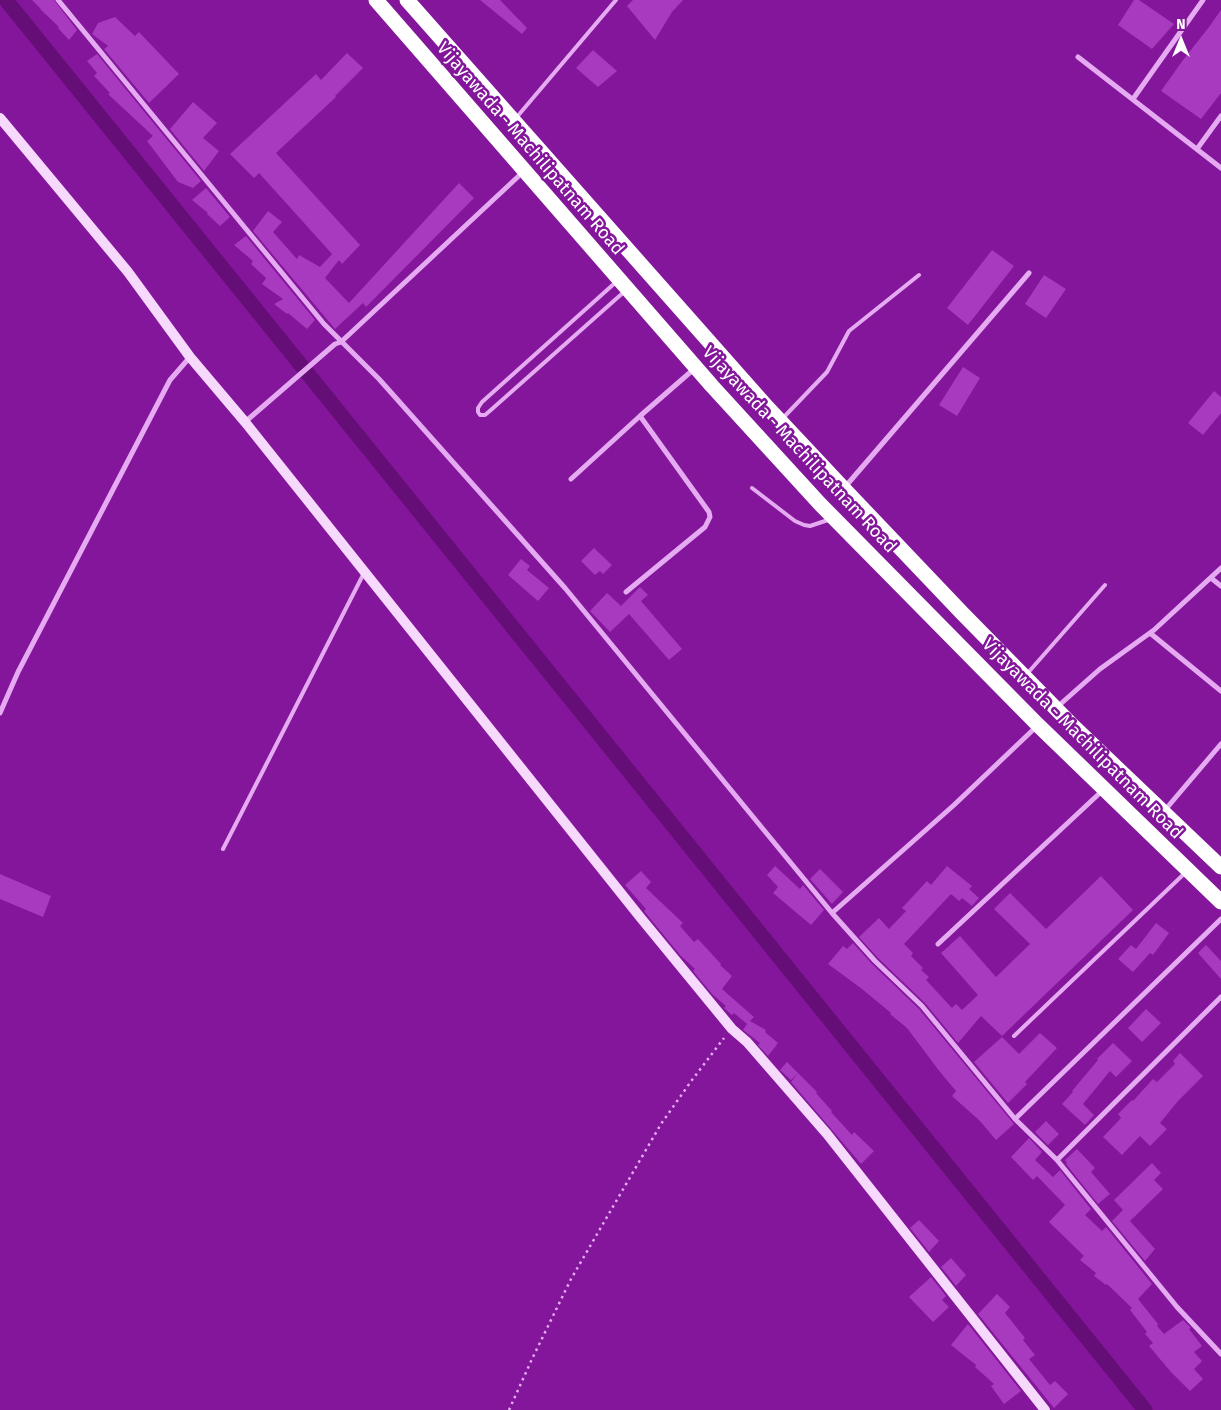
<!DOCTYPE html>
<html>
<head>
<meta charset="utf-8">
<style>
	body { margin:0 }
	#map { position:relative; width:1221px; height:1410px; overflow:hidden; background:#83169a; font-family:"Fira Sans",sans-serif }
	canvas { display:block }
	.north { position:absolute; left:1156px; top:15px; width:50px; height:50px; -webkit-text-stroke:4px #83169a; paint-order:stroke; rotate:0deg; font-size:14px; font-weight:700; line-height:20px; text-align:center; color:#fff }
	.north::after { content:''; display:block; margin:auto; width:18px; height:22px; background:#fff; clip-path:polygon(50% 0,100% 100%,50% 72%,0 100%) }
</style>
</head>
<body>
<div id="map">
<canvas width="1221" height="1410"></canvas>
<div class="north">N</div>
</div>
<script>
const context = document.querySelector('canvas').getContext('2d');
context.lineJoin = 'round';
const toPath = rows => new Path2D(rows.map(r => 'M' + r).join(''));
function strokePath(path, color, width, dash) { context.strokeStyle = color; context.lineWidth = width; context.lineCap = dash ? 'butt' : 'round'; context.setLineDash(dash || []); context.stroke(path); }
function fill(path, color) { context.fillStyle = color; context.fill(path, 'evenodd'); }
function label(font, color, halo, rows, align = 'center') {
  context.font = font + ' "Fira Sans",sans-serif'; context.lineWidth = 5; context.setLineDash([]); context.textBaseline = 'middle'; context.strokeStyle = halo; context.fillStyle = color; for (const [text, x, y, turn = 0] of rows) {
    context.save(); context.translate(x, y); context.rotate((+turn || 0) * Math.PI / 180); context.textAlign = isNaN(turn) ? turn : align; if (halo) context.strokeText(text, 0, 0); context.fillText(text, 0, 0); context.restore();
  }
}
strokePath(toPath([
	[6,0,1145,1410]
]), '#660e77', 15);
fill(toPath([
	[32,0,54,0,77,30,69,40,58,28,59,27,40,9,41,9],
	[480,0,500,0,527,28,522,34],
	[633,0,683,0,672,12,655,40,627,6],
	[1134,0,1139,0,1174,24,1152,49,1118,25],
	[1221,10,1221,93,1201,119,1161,91,1183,60,1209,27],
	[115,17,135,36,139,32,179,74,149,103,104,49,108,46,92,34,98,23],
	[593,50,617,71,598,87,576,68],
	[347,53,363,68,335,96,336,97,276,153,360,245,342,264,339,260,325,278,349,303,459,183,474,198,366,307,363,303,335,329,253,231,268,211,282,222,273,232,297,259,299,255,320,267,332,254,259,173,254,178,230,154,316,74,321,80],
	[97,54,201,181,193,188,178,182,147,141,153,136,108,94,110,93,94,76,97,73,87,61],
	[193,102,217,123,203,138,219,151,204,171,170,129],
	[206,188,230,217,220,226,207,214,208,213,192,200],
	[246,236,315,320,307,329,288,313,287,314,274,304,283,299,262,284,266,278,251,264,253,261,234,245],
	[992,250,1014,266,968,325,947,308],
	[1044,275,1066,289,1046,318,1025,304],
	[963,367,980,378,957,416,939,405],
	[1214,391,1221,397,1221,413,1203,435,1188,423],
	[594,548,612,565,603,574,600,571,595,575,581,561],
	[521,559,530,566,527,570,549,588,538,601,508,575],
	[640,587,648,595,641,601,682,649,669,660,629,614,610,632,590,611,607,593,621,606],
	[775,866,800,889,803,885,824,910,811,925,773,893,778,887,767,875],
	[947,866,972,886,969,889,979,898,972,906,962,898,959,901,951,894,904,944,913,953,911,956,923,968,921,970,929,977,926,980,952,1008,956,1004,962,1010,978,995,941,953,960,936,996,977,1030,944,994,909,1010,893,1046,929,1101,876,1133,910,1002,1036,981,1016,958,1043,925,1003,878,958,859,937,879,918,889,929,906,911,902,908,927,881,931,885],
	[820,869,843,892,832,904,810,879],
	[641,871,651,882,646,888,683,923,680,926,694,942,698,939,721,964,720,965,732,976,722,989,754,1017,750,1021,766,1030,765,1032,778,1043,768,1056,758,1045,760,1043,743,1030,747,1024,734,1013,732,1015,724,1008,726,1006,713,995,693,971,695,969,680,955,644,911,646,909,625,885],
	[0,874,51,896,43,917,0,899],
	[1156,923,1169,933,1153,955,1150,953,1133,972,1118,959,1131,945,1136,949],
	[853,943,872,964,919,1009,1014,1124,996,1140,980,1121,952,1096,956,1091,940,1072,907,1028,890,1014,891,1013,862,989,828,964,843,946,847,949],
	[1206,945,1221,961,1221,979,1198,953],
	[1146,1009,1161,1023,1142,1042,1128,1028],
	[1040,1033,1057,1048,1025,1082,1027,1084,1008,1103,974,1062,1002,1037,1019,1054],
	[1113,1043,1132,1061,1116,1077,1110,1071,1083,1104,1094,1115,1085,1125,1062,1104,1073,1092,1072,1091,1098,1060,1097,1059],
	[1180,1053,1203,1076,1178,1101,1160,1123,1167,1129,1150,1146,1140,1136,1122,1155,1103,1137,1121,1118,1118,1114,1132,1100,1133,1101,1153,1079,1157,1082,1175,1064,1173,1061],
	[787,1062,798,1073,791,1080,780,1070],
	[798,1073,817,1092,816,1093,832,1111,831,1112,852,1135,854,1132,874,1151,861,1164,791,1082],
	[1046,1121,1059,1134,1048,1145,1035,1132],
	[1029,1138,1042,1152,1035,1160,1053,1177,1060,1170,1091,1209,1085,1215,1102,1231,1106,1227,1152,1284,1138,1299,1158,1324,1157,1326,1164,1334,1183,1320,1191,1328,1189,1329,1202,1346,1194,1352,1202,1361,1194,1369,1203,1379,1190,1391,1171,1372,1149,1346,1153,1343,1145,1334,1147,1332,1130,1310,1132,1308,1107,1284,1106,1285,1094,1276,1096,1273,1080,1260,1084,1256,1049,1222,1065,1205,1037,1176,1033,1180,1011,1157],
	[1077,1149,1095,1168,1091,1172,1110,1194,1098,1204,1066,1164,1067,1163,1065,1160],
	[1152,1163,1161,1173,1154,1180,1163,1189,1130,1221,1155,1249,1145,1261,1112,1221,1123,1210,1114,1200],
	[919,1220,939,1241,929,1252,910,1228],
	[951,1258,966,1275,956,1286,941,1267],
	[931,1277,946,1296,942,1300,949,1307,933,1322,909,1297],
	[997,1294,1010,1307,1005,1313,1025,1338,1023,1340,1035,1355,1029,1359,1050,1385,1055,1381,1068,1394,1054,1408,978,1314],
	[968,1324,1021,1391,1004,1404,991,1386,994,1384,975,1367,976,1365,951,1345]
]), '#a83abf');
strokePath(toPath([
	[509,1410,532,1359,571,1279,661,1124,692,1080,724,1038]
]), '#e5aaf2', 2.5, [2.5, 4]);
strokePath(toPath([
	[516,118,616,0],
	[616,282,482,402,478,408,478,412,480,415,485,415,492,409,625,291],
	[782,419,827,372,849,331,919,275],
	[752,488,795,521,804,525,810,526,831,519],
	[1026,675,1105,585],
	[223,849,364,573],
	[1014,1036,1186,872]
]), '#e5aaf2', 4);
strokePath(toPath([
	[58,0,324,324,379,379,565,588,832,913,875,961,922,1006,1015,1119,1057,1160,1177,1307,1221,1354],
	[1078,57,1221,168],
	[1133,99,1203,0],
	[1197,149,1221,116],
	[245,422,335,344,341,342,523,172],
	[571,479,640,416,694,369],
	[845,487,1029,273],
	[1211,578,1221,586],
	[626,592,705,527,710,517,709,512,640,416],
	[1150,633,1221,691],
	[1056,708,1100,669,1154,630,1221,568],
	[0,713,18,672,170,380,190,357],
	[1165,810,1221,744],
	[832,913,954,805,1036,727],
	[938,944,1102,791],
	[1015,1119,1221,919],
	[1057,1160,1221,997]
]), '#e5aaf2', 5);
strokePath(toPath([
	[0,118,128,272,190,357,245,422,640,917,732,1029,747,1042,827,1134,1045,1410]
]), '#f6d9fc', 10);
strokePath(toPath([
	[376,0,712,386,820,504,1038,725,1221,902],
	[407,0,767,407,844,489,963,614,1074,727,1221,867]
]), '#fff', 15);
label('18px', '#fff', '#83169a', [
	["Vijayawada - Machilipatnam Road",530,149,49],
	["Vijayawada - Machilipatnam Road",799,450,47],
	["Vijayawada - Machilipatnam Road",1082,739,45]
]);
</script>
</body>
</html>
